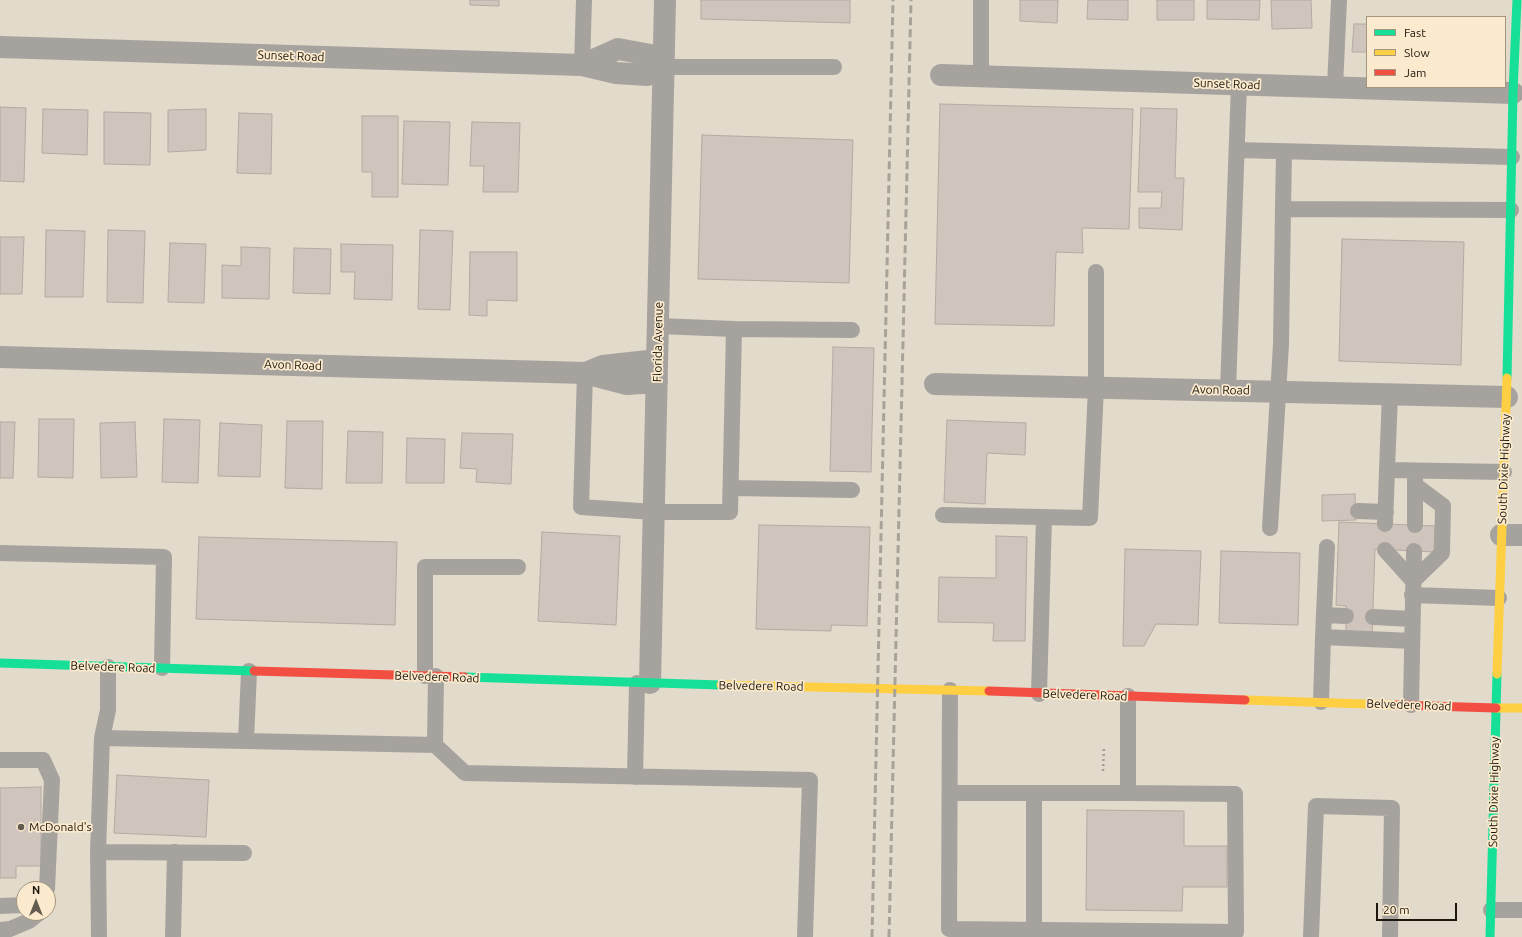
<!DOCTYPE html>
<html>
<head>
<meta charset="utf-8">
<style>
	body { margin:0 }
	#map { position:relative; width:1522px; height:937px; overflow:hidden; background:#e2daca; font-family:Ubuntu,sans-serif }
	canvas { display:block }
	.legend { position:absolute; left:1366px; top:16px; width:140px; height:72px; box-sizing:border-box; background:#fbeacd; border:1px solid #a29680; margin:0; padding:5px 7px; list-style:none; font-size:12px; color:#1d170d }
	.legend li { display:flex; align-items:center; gap:8px; height:20px }
	.legend b { width:20px; border:1px solid #a29680 }
	.north { position:absolute; left:16px; top:881px; width:40px; height:40px; box-sizing:border-box; background:#fbeacd; border:1px solid #a29680; border-radius:50%; rotate:0deg; font-size:11px; font-weight:700; line-height:16px; text-align:center; color:#1d170d }
	.north::after { content:''; display:block; margin:auto; width:14px; height:18px; background:#625b4f; clip-path:polygon(50% 0,100% 100%,50% 72%,0 100%) }
	.scale { position:absolute; left:1376px; top:903px; width:81px; height:18px; box-sizing:border-box; border:2px solid #1d170d; border-top:0; padding-left:5px; font-size:12px; line-height:14px; white-space:nowrap; color:#1d170d; -webkit-text-stroke:3px #fbeacd; paint-order:stroke }
</style>
</head>
<body>
<div id="map">
<canvas width="1522" height="937"></canvas>
<ul class="legend">
<li><b style="height:5px;background:#16e098"></b>Fast</li>
<li><b style="height:5px;background:#ffcf43"></b>Slow</li>
<li><b style="height:5px;background:#f24e42"></b>Jam</li>
</ul>
<div class="north">N</div>
<div class="scale">20 m</div>
</div>
<script>
const context = document.querySelector('canvas').getContext('2d');
context.lineJoin = 'round';
function fill(path, color) { context.fillStyle = color; context.fill(path, 'evenodd'); }
const toPath = rows => new Path2D(rows.map(r => 'M' + r).join(''));
function strokePath(path, color, width, dash) { context.strokeStyle = color; context.lineWidth = width; context.lineCap = dash ? 'butt' : 'round'; context.setLineDash(dash || []); context.stroke(path); }
function label(font, color, halo, rows, align = 'center') {
  context.font = font + ' Ubuntu,sans-serif'; context.lineWidth = 3.5; context.setLineDash([]); context.textBaseline = 'middle'; context.strokeStyle = halo; context.fillStyle = color; for (const [text, x, y, turn = 0] of rows) {
    context.save(); context.translate(x, y); context.rotate((+turn || 0) * Math.PI / 180); context.textAlign = isNaN(turn) ? turn : align; if (halo) context.strokeText(text, 0, 0); context.fillText(text, 0, 0); context.restore();
  }
}
const building = toPath([
	[470,0,499,0,499,6,470,5,470,0],
	[701,0,850,0,850,23,701,19,701,0],
	[1020,0,1058,0,1057,23,1020,21,1020,0],
	[1088,0,1128,0,1128,20,1087,19,1088,0],
	[1157,0,1194,0,1194,20,1157,20,1157,0],
	[1207,0,1260,0,1259,20,1207,19,1207,0],
	[1271,0,1311,0,1312,28,1272,29,1271,0],
	[1354,24,1367,24,1367,52,1352,52,1354,24],
	[940,104,1133,109,1129,229,1082,228,1083,253,1056,252,1054,326,935,324,940,104],
	[0,107,26,108,24,182,0,181,0,107],
	[1141,108,1177,109,1175,178,1184,178,1182,230,1139,228,1139,208,1161,208,1162,192,1138,192,1141,108],
	[43,109,88,110,87,155,42,153,43,109],
	[206,109,206,150,168,152,168,110,206,109],
	[104,112,151,113,150,165,104,164,104,112],
	[239,113,272,114,271,174,237,173,239,113],
	[362,116,398,116,398,197,372,197,372,172,362,172,362,116],
	[404,121,450,122,448,185,402,184,404,121],
	[472,122,520,123,518,192,483,192,484,166,470,166,472,122],
	[702,135,853,140,849,283,698,279,702,135],
	[46,230,85,231,83,297,45,297,46,230],
	[108,230,145,231,143,303,107,302,108,230],
	[420,230,453,231,450,310,418,309,420,230],
	[0,237,24,237,22,294,0,294,0,237],
	[1342,239,1464,242,1461,365,1339,361,1342,239],
	[170,243,206,244,204,303,168,302,170,243],
	[341,244,393,245,392,300,354,299,355,272,341,272,341,244],
	[241,247,270,248,269,299,222,298,222,265,241,266,241,247],
	[294,248,331,249,330,294,293,293,294,248],
	[470,252,517,252,517,301,487,300,487,316,469,315,470,252],
	[833,347,874,348,871,472,830,471,833,347],
	[39,419,74,419,73,478,38,477,39,419],
	[164,419,200,420,198,483,162,482,164,419],
	[947,420,1026,423,1025,455,987,453,985,504,944,502,947,420],
	[287,421,323,421,322,489,285,488,287,421],
	[0,422,15,422,13,478,0,478,0,422],
	[135,422,137,477,101,478,100,423,135,422],
	[220,423,262,425,260,477,218,476,220,423],
	[348,431,383,432,382,483,346,483,348,431],
	[462,433,513,434,511,484,476,482,477,469,460,468,462,433],
	[407,438,445,439,444,483,406,483,407,438],
	[1355,494,1356,520,1322,521,1322,495,1355,494],
	[1339,522,1435,526,1434,552,1375,549,1372,637,1346,635,1346,606,1336,605,1339,522],
	[759,525,870,527,867,626,831,625,831,631,756,629,759,525],
	[542,532,620,536,616,625,538,621,542,532],
	[996,536,1027,537,1025,641,993,641,994,623,938,622,939,577,996,578,996,536],
	[199,537,397,542,395,625,196,619,199,537],
	[1125,549,1201,551,1198,625,1156,624,1144,646,1123,646,1125,549],
	[1221,551,1300,553,1298,625,1219,623,1221,551],
	[117,775,209,780,206,837,114,833,117,775],
	[41,787,41,866,16,866,16,878,0,878,0,788,41,787],
	[1087,810,1184,811,1184,846,1227,846,1227,887,1183,887,1182,911,1086,910,1087,810]
]);
fill(building, '#cfc5bd');
strokePath(building, '#b4aaa2', 1);
strokePath(toPath([
	[1103,771,1104,746]
]), '#a29d97', 2.5, [2, 3]);
strokePath(toPath([
	[981,0,981,76],
	[582,65,584,0],
	[664,67,834,67],
	[1335,87,1339,0],
	[1237,150,1512,157],
	[1283,209,1284,152],
	[658,326,734,329,852,330],
	[585,373,581,507,654,512,730,512,734,329],
	[1228,390,1239,84],
	[1390,394,1387,470,1504,472],
	[731,488,852,490],
	[1358,511,1386,512],
	[943,515,1090,518,1096,387,1096,272],
	[1385,524,1387,470],
	[1415,525,1415,476],
	[1270,528,1281,344,1283,209,1511,210],
	[1327,547,1323,637,1412,641],
	[1385,550,1413,581,1442,553,1443,506,1415,485],
	[0,553,164,557,162,668],
	[1412,595,1499,598],
	[1324,615,1346,616],
	[1373,617,1412,619],
	[425,676,425,567,518,567],
	[950,690,949,929,1236,932,1235,794,1128,793,1128,696],
	[1039,694,1044,517],
	[1321,702,1323,637],
	[1411,705,1414,551],
	[102,738,435,745,436,676],
	[246,741,249,671],
	[435,745,465,773,810,780,805,937],
	[0,760,43,760,52,780,47,889],
	[635,777,637,683],
	[950,793,1128,793],
	[1034,794,1034,930],
	[98,852,244,853],
	[0,906,24,905],
	[1491,910,1522,910],
	[0,930,10,929,29,921,39,913],
	[99,937,98,852,102,738,108,710,108,667],
	[173,937,175,852],
	[1311,937,1316,806,1392,808,1390,937]
]), '#a6a29e', 16);
strokePath(toPath([
	[0,47,582,65,616,73,647,75,664,67,656,56,618,49,582,65],
	[941,75,1513,93],
	[0,357,585,373,627,384,657,382],
	[586,373,603,366,657,360],
	[935,384,1507,397],
	[1501,535,1522,535],
	[650,683,665,0]
]), '#a6a29e', 22);
strokePath(toPath([
	[1507,378,1513,93,1517,0],
	[0,663,254,671],
	[465,677,721,685],
	[1490,937,1497,674]
]), '#16e098', 9);
strokePath(toPath([
	[1497,674,1507,378],
	[721,685,989,691],
	[1245,700,1396,705],
	[1496,708,1522,708]
]), '#ffcf43', 9);
strokePath(toPath([
	[254,671,465,677],
	[989,691,1245,700],
	[1396,705,1496,708]
]), '#f24e42', 9);
strokePath(toPath([
	[872,937,893,0],
	[889,937,911,0]
]), '#a8a399', 3, [8, 4]);
for (const [x, y, r, color] of [
	[21,827,4,"#625b4f"]
]) { const dot = new Path2D(); dot.arc(x, y, r, 0, 2 * Math.PI); context.fillStyle = color; context.fill(dot); strokePath(dot, '#fbeacd', 1.5); }
label('12px', '#1d170d', '#fbeacd', [
	["Sunset Road",291,56,2],
	["Sunset Road",1227,84,2],
	["Florida Avenue",658,342,-89],
	["Avon Road",293,365,2],
	["Avon Road",1221,390,1],
	["South Dixie Highway",1504,469,-88],
	["Belvedere Road",113,667,2],
	["Belvedere Road",437,677,2],
	["Belvedere Road",761,686,1],
	["Belvedere Road",1085,695,2],
	["Belvedere Road",1409,705,2],
	["South Dixie Highway",1494,792,-89]
]);
label('12px', '#1d170d', '#fbeacd', [
	["McDonald's",29,827]
], 'left');
</script>
</body>
</html>
